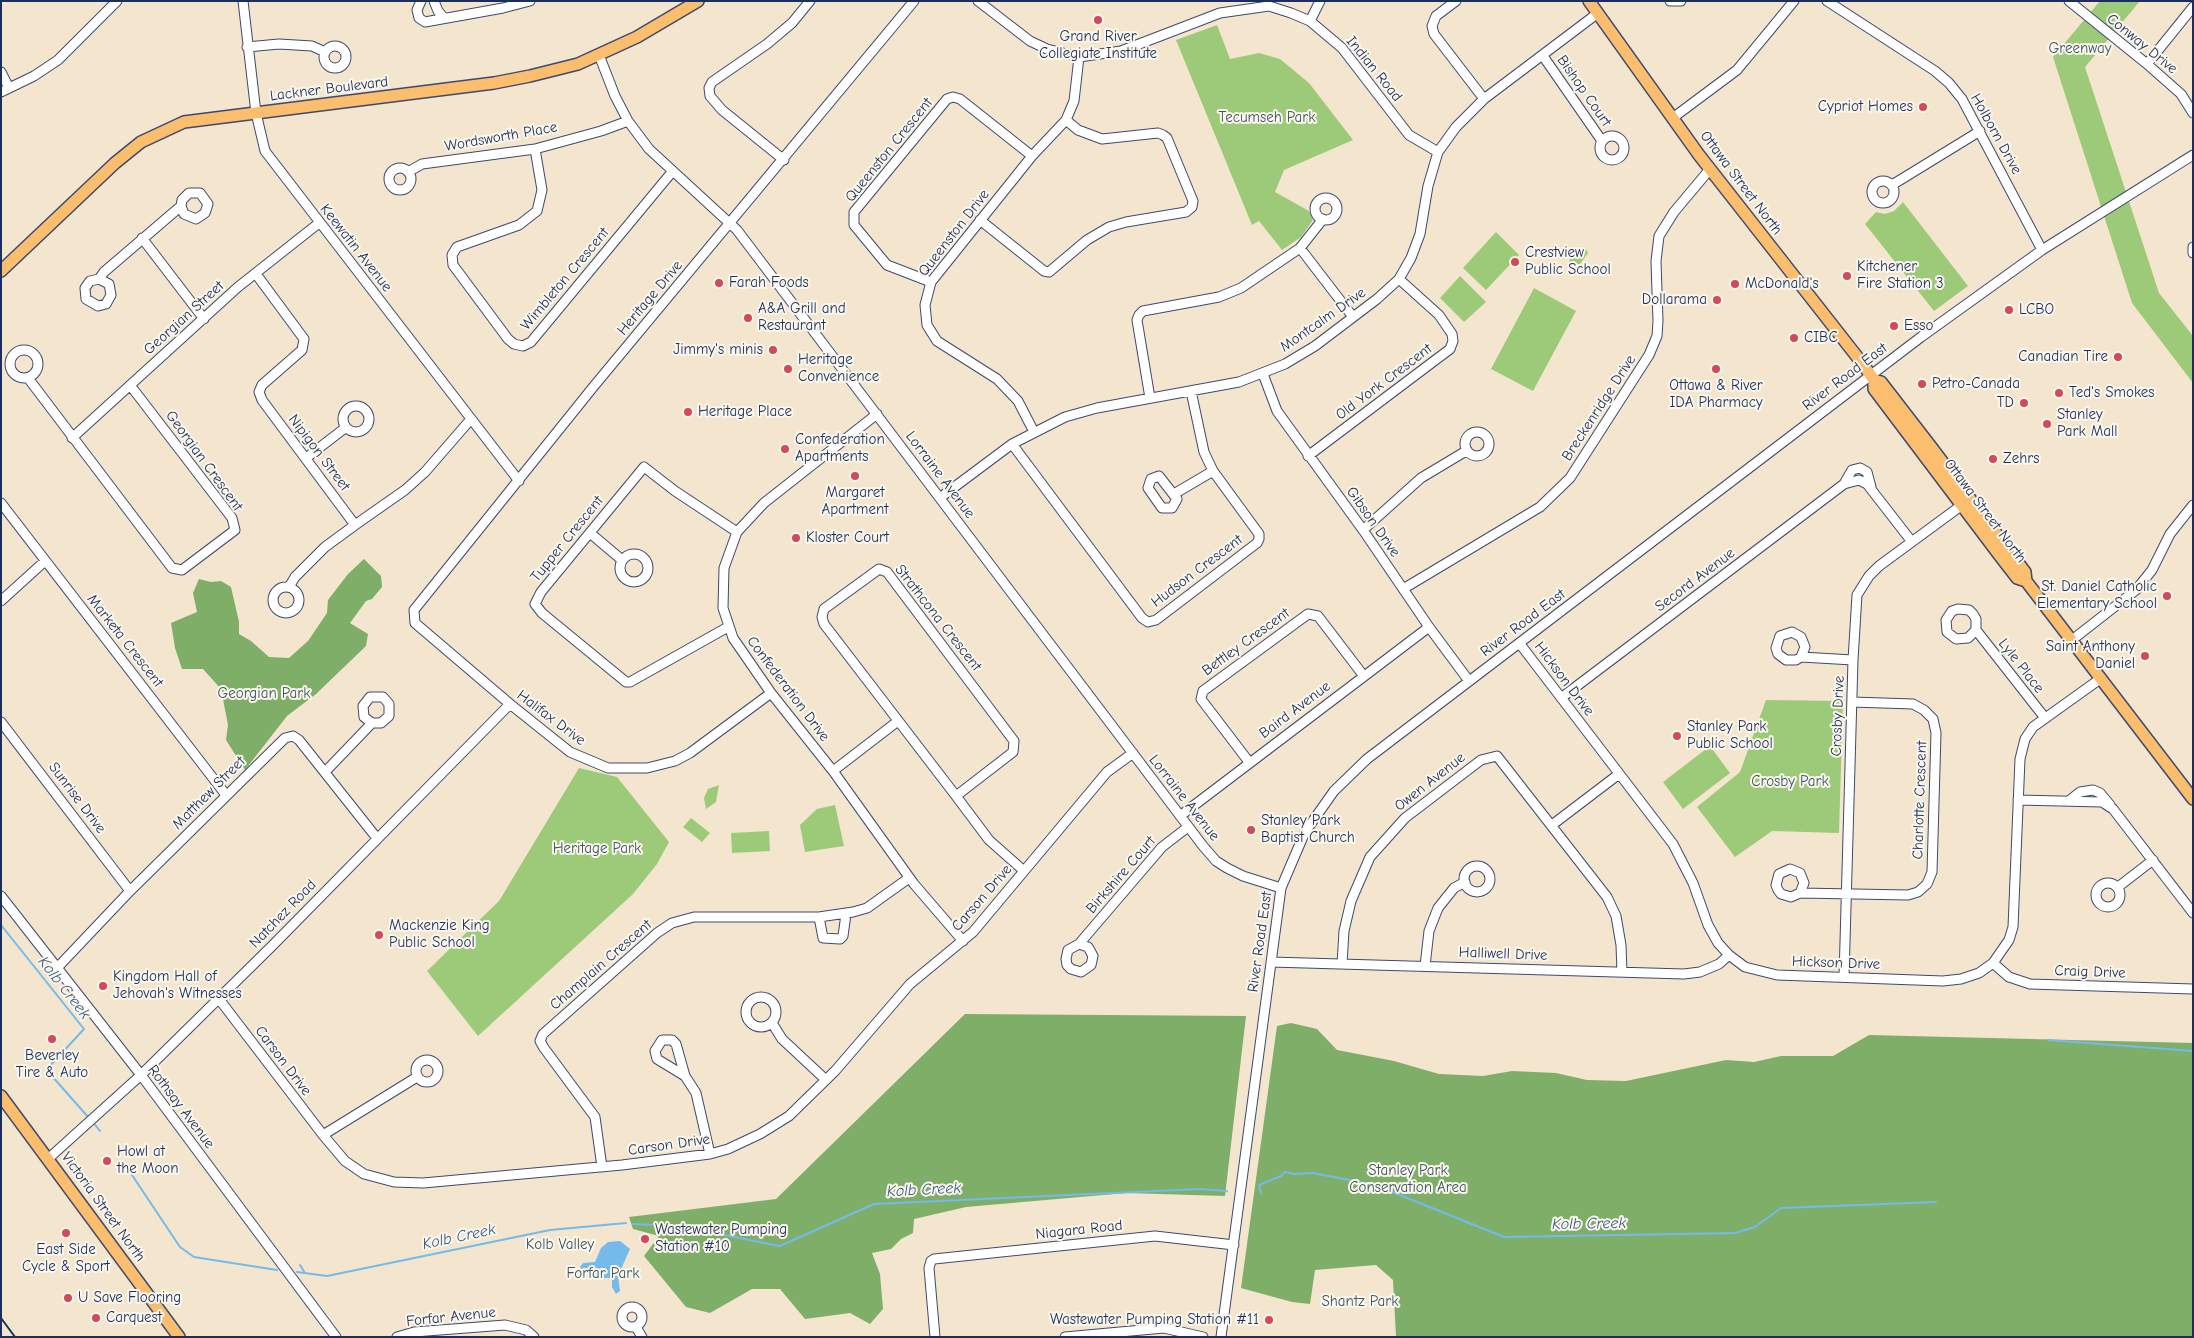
<!DOCTYPE html>
<html>
<head>
<meta charset="utf-8">
<style>
	body { margin:0 }
	#map { position:relative; width:2194px; height:1338px; overflow:hidden; background:#f4e6ce; font-family:"Comic Neue",sans-serif }
	canvas { display:block }
	.frame { position:absolute; inset:0; border:2px solid #1b2f5e; pointer-events:none }
</style>
</head>
<body>
<div id="map">
<canvas width="2194" height="1338"></canvas>
<div class="frame"></div>
</div>
<script>
const context = document.querySelector('canvas').getContext('2d');
context.lineJoin = 'round';
function fill(path, color) { context.fillStyle = color; context.fill(path, 'evenodd'); }
const toPath = rows => new Path2D(rows.map(r => 'M' + r).join(''));
function strokePath(path, color, width, dash) { context.strokeStyle = color; context.lineWidth = width; context.lineCap = dash ? 'butt' : 'round'; context.setLineDash(dash || []); context.stroke(path); }
function label(font, color, halo, rows, align = 'center') {
  context.font = font + ' "Comic Neue",sans-serif'; context.lineWidth = 4; context.setLineDash([]); context.textBaseline = 'middle'; context.strokeStyle = halo; context.fillStyle = color; for (const [text, x, y, turn = 0] of rows) {
    context.save(); context.translate(x, y); context.rotate((+turn || 0) * Math.PI / 180); context.textAlign = isNaN(turn) ? turn : align; if (halo) context.strokeText(text, 0, 0); context.fillText(text, 0, 0); context.restore();
  }
}
fill(toPath([
	[2100,1,2140,1,2085,67,2159,293,2193,336,2193,383,2132,303,2053,57],
	[1217,25,1230,59,1259,53,1280,59,1309,83,1353,140,1284,170,1275,192,1309,211,1313,220,1301,237,1282,250,1259,221,1252,225,1176,40],
	[1903,202,1968,286,1934,311,1865,224,1876,212,1885,214,1894,211],
	[1496,232,1519,255,1486,290,1463,268],
	[1585,247,1588,253,1580,264,1573,265,1569,262,1572,253],
	[1460,276,1486,302,1464,322,1440,298],
	[1534,288,1576,311,1533,391,1491,369],
	[1766,700,1843,701,1839,833,1772,831,1735,857,1697,807,1740,772],
	[1710,746,1730,773,1683,809,1663,782],
	[579,768,617,777,669,842,657,864,633,894,478,1036,427,971,499,901],
	[719,785,716,802,706,809,704,798,708,789],
	[835,805,844,846,805,852,800,825,817,809],
	[691,818,710,833,702,842,683,827],
	[769,831,770,851,732,853,731,833]
]), '#9dca78');
fill(toPath([
	[364,559,381,576,382,587,372,599,366,601,350,623,368,634,366,646,316,694,287,716,245,770,226,740,228,725,221,689,203,669,182,669,175,648,171,623,197,612,193,593,199,579,211,582,221,581,231,587,239,622,239,634,251,641,269,657,289,658,308,641,327,613,328,600,348,574],
	[965,1014,1246,1016,1225,1196,1126,1193,966,1207,914,1219,913,1233,901,1239,891,1249,872,1253,880,1274,883,1309,870,1324,850,1313,805,1319,780,1289,752,1289,710,1313,686,1307,644,1256,659,1236,633,1229,629,1217,776,1199],
	[1291,1023,1317,1029,1337,1050,1394,1061,1439,1074,1483,1076,1512,1071,1556,1073,1587,1080,1626,1081,1726,1060,1754,1062,1781,1056,1833,1056,1869,1035,2193,1043,2193,1337,1396,1337,1393,1280,1376,1265,1315,1270,1310,1304,1292,1302,1241,1288,1277,1026]
]), '#7eae68');
fill(toPath([
	[620,1241,630,1249,618,1276,620,1291,616,1294,612,1287,612,1278,604,1278,596,1270,583,1273,580,1267,583,1263,595,1262,601,1248,608,1242]
]), '#74baeb');
strokePath(toPath([
	[1,925,84,1029,48,1068,51,1075,89,1118],
	[2048,1040,2193,1051],
	[92,1121,100,1131],
	[128,1169,180,1247,194,1257,277,1270],
	[1261,1193,1259,1185,1281,1176,1285,1172,1294,1174,1313,1173,1375,1185,1504,1237,1735,1233,1755,1227,1781,1208,1936,1202],
	[633,1224,678,1226,780,1246,874,1204,1199,1189,1227,1191],
	[300,1265,305,1273],
	[297,1272,327,1276,550,1230,626,1223]
]), '#74baeb', 2);
const minor = toPath([
	[243,1,256,113,265,151,519,481],
	[421,1,417,10,419,18,425,22,503,8,530,1],
	[434,1,438,11,444,18],
	[978,1,1030,41,1047,49,1079,57,1121,51,1220,13,1269,6,1291,13,1310,21,1342,48,1409,135,1438,152],
	[1456,1,1436,16,1432,26,1434,34,1484,99],
	[1670,1,1681,1],
	[1827,1,1935,71,1949,83,1962,99,2042,250],
	[2069,1,2147,64,2181,94,2193,113],
	[1310,21,1320,1],
	'324 57a11 11 0 1 1 22 0a11 11 0 1 1-22 0Z',
	[247,47,279,44,312,46,325,52],
	[599,55,615,96,628,121,649,149,737,230,1203,846,1216,861,1227,868,1243,876,1281,888],
	[1543,56,1602,141],
	[2147,64,2193,7],
	[1,72,9,88],
	[1,92,34,76,58,60,117,1],
	[1674,117,1737,70,1794,1],
	'1600 148a12 12 0 1 1 24 0a12 12 0 1 1-24 0Z',
	[535,149,542,190,537,211,519,225,457,247,452,255,453,265,508,339,514,344,523,346,531,342,672,172],
	[784,160,722,110,710,96,709,88,712,82,767,44,792,23,810,1],
	'389 179a11 11 0 1 1 22 0a11 11 0 1 1-22 0Z',
	[408,172,422,164,535,149,601,131,628,121],
	'1872 192a11 11 0 1 1 22 0a11 11 0 1 1-22 0Z',
	[1892,185,1980,131],
	'1315 209a11 11 0 1 1 22 0a11 11 0 1 1-22 0Z',
	[980,220,1044,271,1049,272,1087,240,1109,227,1126,222,1186,212,1192,207,1193,201,1167,138,1163,135,1158,133,1102,139,1078,130,1066,120],
	[142,238,204,319],
	[2193,247,2193,253],
	[1300,248,1353,317],
	[256,274,304,339,302,350,262,385,259,392,262,400,355,525,405,490,425,472,471,419],
	[99,279,109,284,111,295,106,304,98,306,86,299,85,288,90,281,99,279,104,272,181,206,182,200,189,193,200,193,208,204,205,213,196,219,184,214,181,206],
	[931,282,887,265,854,225,854,212,947,99,953,97,960,99,1032,156],
	'10 364a14 14 0 1 1 28 0a14 14 0 1 1-28 0Z',
	[1263,374,1277,411,1363,530,1429,627,1469,681],
	[28,378,172,568,182,570,235,530,232,518,130,385],
	[1150,398,1137,320,1139,315,1143,311,1219,297,1241,288,1300,248,1323,219],
	'343 419a13 13 0 1 1 26 0a13 13 0 1 1-26 0Z',
	[877,414,764,503,737,532,724,568,723,608,733,638,771,693,833,771,914,884,963,941],
	[1034,432,1018,401,997,379,937,341,927,325,925,305,931,282,1032,156,1066,120,1074,101,1079,57],
	'1465 444a12 12 0 1 1 24 0a12 12 0 1 1-24 0Z',
	[72,438,238,287,319,223],
	[1012,444,1142,618,1148,622,1156,620,1257,543,1259,539,1259,534,1213,471,1204,452,1191,391],
	[1308,456,1450,349,1453,341,1452,334,1439,315,1399,279],
	[306,458,345,428],
	[1159,476,1177,499,1172,508,1162,508,1148,488,1151,479,1159,476],
	[1844,484,1852,470,1860,468,1867,472,1871,487],
	[1174,494,1213,471],
	[941,497,1012,444,1065,417,1097,408,1239,382,1285,364,1315,346,1377,299,1399,279,1411,258,1420,234,1428,186,1438,152,1456,127,1484,99,1598,13],
	[1,503,226,795],
	[1363,530,1421,478,1466,451],
	[590,533,622,560],
	'620 568a14 14 0 1 1 28 0a14 14 0 1 1-28 0Z',
	'273 600a13 13 0 1 1 26 0a13 13 0 1 1-26 0Z',
	[289,587,295,577,325,547,355,525],
	[1403,589,1540,507,1570,478,1649,355,1657,336,1658,321,1656,261,1659,236,1674,212,1710,169],
	[1,601,45,561],
	[728,627,630,682,626,682,542,613,535,604,541,592,644,467,675,491,737,532],
	[1976,630,1968,638,1956,639,1947,632,1946,620,1952,611,1958,609,1969,610,1973,614,1976,619,1976,630,2045,718],
	[2072,640,2136,590,2152,570,2170,534,2193,505],
	[1520,644,1673,844,1693,883,1708,925,1718,943,1729,955,1745,967,1777,975,1943,981,1961,979,1979,973,1993,963,2009,940,2013,927,2020,759,2025,739,2033,727,2100,679],
	[1801,657,1805,647,1801,637,1792,632,1780,636,1776,648,1778,654,1786,660,1796,660,1801,657,1853,660],
	[771,693,690,753,675,761,647,768,608,768,570,752,510,704,415,623,414,610,594,386,914,1],
	[1561,698,1844,484,1859,480,1867,484,1912,542],
	[1,722,130,891],
	[1249,762,1201,699,1203,691,1308,614,1318,616,1363,675],
	[833,771,898,721],
	[325,772,372,723,381,723,389,716,389,704,383,697,370,697,363,706,364,717,372,723],
	[956,796,824,624,822,617,824,609,879,569,887,572,1014,741,1013,752,956,796,989,840,1024,871],
	[2018,800,2102,802,2113,809,2193,913],
	[2070,800,2080,792,2093,790,2100,793,2110,805],
	[1180,816,1429,627],
	[1552,825,1619,774],
	'1464 879a13 13 0 1 1 26 0a13 13 0 1 1-26 0Z',
	'2096 895a12 12 0 1 1 24 0a12 12 0 1 1-24 0Z',
	[2118,887,2153,860],
	[1800,893,1804,883,1800,873,1790,869,1779,874,1776,885,1778,890,1781,894,1791,897,1800,893,1908,895,1918,892,1927,884,1932,872,1936,733,1933,719,1924,710,1913,704,1852,702],
	[1,896,141,1075,336,1337],
	[819,917,823,938,840,939,843,936,846,914],
	[1079,944,1088,947,1093,956,1091,965,1081,972,1071,969,1067,965,1066,959,1068,950,1079,944,1162,847,1188,827],
	[1271,962,1684,974,1700,972,1719,964,1729,955],
	[1993,963,2009,977,2030,984,2193,989],
	[1342,964,1344,931,1351,901,1370,857,1405,818,1481,760,1497,756,1607,897,1616,916,1621,945,1622,972],
	[1425,966,1429,931,1438,908,1454,888,1465,882],
	[57,968,130,891,285,738,293,736,299,740,376,837],
	[1844,977,1853,660,1857,595,1869,576,1879,566,1962,505],
	'746 1012a15 15 0 1 1 30 0a15 15 0 1 1-30 0Z',
	[219,999,323,1135,345,1161,364,1174,394,1182,423,1183,622,1165,710,1154,728,1149,760,1134,789,1116,835,1071,910,984,973,932,1107,772,1133,753],
	[772,1023,782,1039,826,1080],
	'416 1071a11 11 0 1 1 22 0a11 11 0 1 1-22 0Z',
	[685,1076,657,1059,655,1051,662,1040,672,1040,676,1044,685,1076,696,1093,710,1154],
	[323,1135,417,1077],
	[49,1158,141,1075,273,945,510,704],
	[602,1167,595,1117,544,1048,540,1041,543,1034,657,933,672,923,694,917,819,917,853,912,867,908,909,878],
	'622 1317a10 10 0 1 1 20 0a10 10 0 1 1-20 0Z',
	[636,1327,642,1337],
	[397,1337,414,1332,505,1325,526,1330,534,1337],
	[935,1337,929,1268,931,1261,934,1259,1155,1236,1234,1245],
	[1065,1337,1164,1328,1203,1337],
	[1221,1337,1281,888,1305,832,1334,791,1367,759,1921,337,2042,250,2193,155]
]);
const major = toPath([
	[1589,1,1699,155,1862,363,1874,380,1874,389,2000,556,2017,578,2026,581,2193,799],
	[1,271,115,163,141,142,184,122,494,83,530,76,578,64,637,37,698,1],
	[1874,380,1881,382,1932,448,2025,572,2026,581],
	[1,1096,179,1337]
]);
strokePath(minor, '#3c4a6f', 11);
strokePath(major, '#3c4a6f', 14);
strokePath(minor, '#fff', 9);
strokePath(major, '#fbbd6e', 11);
strokePath(toPath([
	[1,1318,15,1337]
]), '#1b2f5e', 2);
for (const [x, y, r, color] of [
	[1098,20,5,"#d1495b"],
	[1923,107,5,"#d1495b"],
	[1515,262,5,"#d1495b"],
	[1847,276,5,"#d1495b"],
	[719,283,5,"#d1495b"],
	[1735,284,5,"#d1495b"],
	[1717,300,5,"#d1495b"],
	[2009,310,5,"#d1495b"],
	[748,318,5,"#d1495b"],
	[1894,326,5,"#d1495b"],
	[1794,338,5,"#d1495b"],
	[773,350,5,"#d1495b"],
	[2118,357,5,"#d1495b"],
	[788,369,5,"#d1495b"],
	[1716,369,5,"#d1495b"],
	[1922,384,5,"#d1495b"],
	[2059,393,5,"#d1495b"],
	[2024,403,5,"#d1495b"],
	[688,412,5,"#d1495b"],
	[2047,424,5,"#d1495b"],
	[785,449,5,"#d1495b"],
	[1993,459,5,"#d1495b"],
	[855,476,5,"#d1495b"],
	[796,538,5,"#d1495b"],
	[2167,596,5,"#d1495b"],
	[2145,656,5,"#d1495b"],
	[1677,736,5,"#d1495b"],
	[1251,830,5,"#d1495b"],
	[379,935,5,"#d1495b"],
	[103,986,5,"#d1495b"],
	[52,1039,5,"#d1495b"],
	[107,1161,5,"#d1495b"],
	[66,1233,5,"#d1495b"],
	[645,1239,5,"#d1495b"],
	[68,1298,5,"#d1495b"],
	[96,1318,5,"#d1495b"],
	[1269,1320,5,"#d1495b"]
]) { const dot = new Path2D(); dot.arc(x, y, r, 0, 2 * Math.PI); context.fillStyle = color; context.fill(dot); strokePath(dot, '#fbf7ec', 2); }
label('15px', '#1b2f5e', '#fbf7ec', [
	["Grand River",1098,37,"center"],
	["Collegiate Institute",1098,54,"center"],
	["Cypriot Homes",1913,107,"right"],
	["Crestview",1525,253],
	["Public School",1525,270],
	["Kitchener",1857,267],
	["Fire Station 3",1857,284],
	["Farah Foods",729,283],
	["McDonald's",1745,284],
	["Dollarama",1707,300,"right"],
	["A&A Grill and",758,309],
	["Restaurant",758,326],
	["LCBO",2019,310],
	["Esso",1904,326],
	["CIBC",1804,338],
	["Jimmy's minis",763,350,"right"],
	["Canadian Tire",2108,357,"right"],
	["Heritage",798,360],
	["Convenience",798,377],
	["Petro-Canada",1932,384],
	["Ottawa & River",1716,386,"center"],
	["IDA Pharmacy",1716,403,"center"],
	["Ted's Smokes",2069,393],
	["TD",2014,403,"right"],
	["Heritage Place",698,412],
	["Stanley",2057,415],
	["Park Mall",2057,432],
	["Confederation",795,440],
	["Apartments",795,457],
	["Zehrs",2003,459],
	["Margaret",855,493,"center"],
	["Apartment",855,510,"center"],
	["Kloster Court",806,538],
	["St. Daniel Catholic",2157,587,"right"],
	["Elementary School",2157,604,"right"],
	["Saint Anthony",2135,647,"right"],
	["Daniel",2135,664,"right"],
	["Stanley Park",1687,727],
	["Public School",1687,744],
	["Stanley Park",1261,821],
	["Baptist Church",1261,838],
	["Mackenzie King",389,926],
	["Public School",389,943],
	["Kingdom Hall of",113,977],
	["Jehovah's Witnesses",113,994],
	["Beverley",52,1056,"center"],
	["Tire & Auto",52,1073,"center"],
	["Howl at",117,1152],
	["the Moon",117,1169],
	["Wastewater Pumping",655,1230],
	["Station #10",655,1247],
	["East Side",66,1250,"center"],
	["Cycle & Sport",66,1267,"center"],
	["U Save Flooring",78,1298],
	["Carquest",106,1318],
	["Wastewater Pumping Station #11",1259,1320,"right"]
], 'left');
label('15px', '#1b2f5e', '#fbf7ec', [
	["Conway Drive",2142,44,39],
	["Indian Road",1374,69,51],
	["Lackner Boulevard",329,89,-7],
	["Bishop Court",1584,91,55],
	["Holborn Drive",1996,134,61],
	["Wordsworth Place",501,137,-10],
	["Queenston Crescent",889,150,-51],
	["Ottawa Street North",1741,183,53],
	["Queenston Drive",954,233,-52],
	["Keewatin Avenue",356,248,52],
	["Wimbleton Crescent",565,279,-50],
	["Heritage Drive",650,298,-50],
	["Georgian Street",184,318,-42],
	["Montcalm Drive",1323,320,-35],
	["River Road East",1845,377,-37],
	["Old York Crescent",1384,382,-37],
	["Breckenridge Drive",1599,408,-57],
	["Nipigon Street",319,453,53],
	["Georgian Crescent",204,461,54],
	["Lorraine Avenue",940,475,53],
	["Ottawa Street North",1985,511,53],
	["Gibson Drive",1373,522,55],
	["Tupper Crescent",567,539,-51],
	["Hudson Crescent",1197,571,-37],
	["Secord Avenue",1695,580,-37],
	["Strathcona Crescent",938,618,52],
	["River Road East",1523,623,-37],
	["Marketa Crescent",125,641,52],
	["Bettley Crescent",1246,642,-36],
	["Lyle Place",2021,666,52],
	["Hickson Drive",1564,679,53],
	["Confederation Drive",788,689,53],
	["Baird Avenue",1295,710,-37],
	["Crosby Drive",1838,716,-88],
	["Halifax Drive",551,718,37],
	["Owen Avenue",1430,782,-38],
	["Matthew Street",209,793,-45],
	["Sunrise Drive",77,798,53],
	["Lorraine Avenue",1184,798,52],
	["Charlotte Crescent",1920,800,-88],
	["Birkshire Court",1121,875,-49],
	["Carson Drive",982,898,-49],
	["Natchez Road",283,914,-46],
	["River Road East",1260,942,-82],
	["Halliwell Drive",1503,954,2],
	["Hickson Drive",1836,963,2],
	["Champlain Crescent",601,965,-41],
	["Craig Drive",2090,972,2],
	["Carson Drive",283,1061,53],
	["Rothsay Avenue",181,1107,53],
	["Carson Drive",669,1145,-8],
	["Victoria Street North",103,1207,54],
	["Niagara Road",1079,1230,-6],
	["Forfar Avenue",451,1317,-6]
]);
label('15px', '#3c5664', '#fbf7ec', [
	["Greenway",2080,49],
	["Tecumseh Park",1267,118],
	["Georgian Park",264,694],
	["Crosby Park",1790,782],
	["Heritage Park",597,849],
	["Stanley Park",1408,1171],
	["Conservation Area",1408,1188],
	["Kolb Valley",560,1245],
	["Forfar Park",603,1274],
	["Shantz Park",1360,1302]
]);
label('italic 16px', '#365988', '#fbf7ec', [
	["Kolb Creek",64,988,52],
	["Kolb Creek",924,1190,-3],
	["Kolb Creek",1589,1224,-1],
	["Kolb Creek",459,1237,-12]
]);
</script>
</body>
</html>
